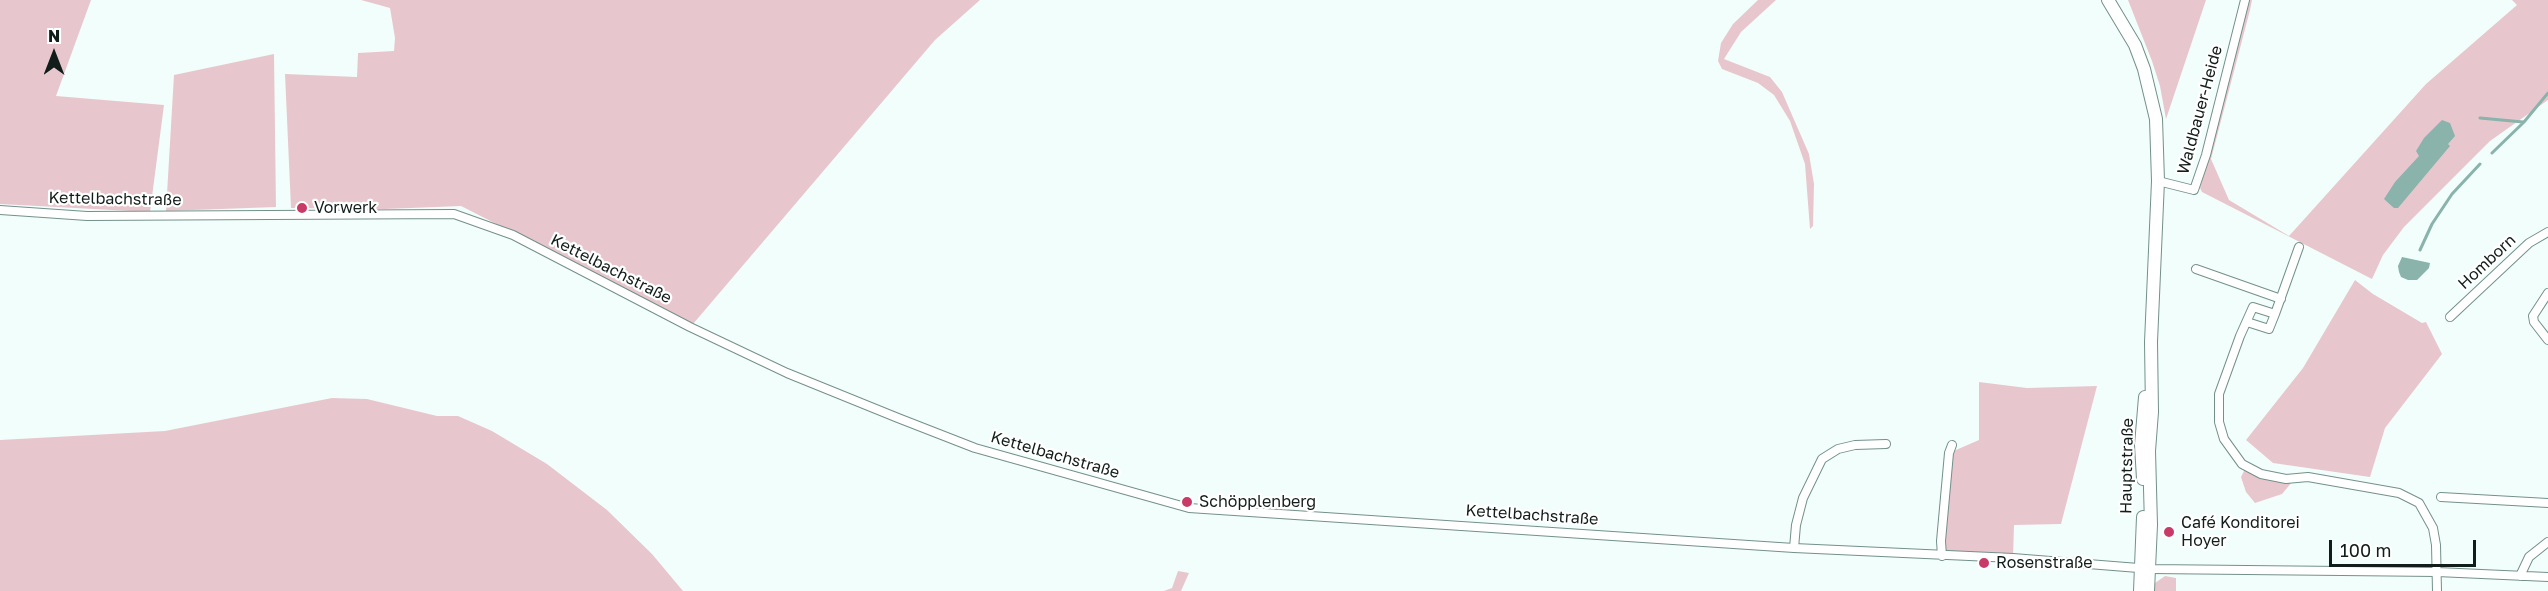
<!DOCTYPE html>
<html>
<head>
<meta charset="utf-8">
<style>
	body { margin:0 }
	#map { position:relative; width:2548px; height:591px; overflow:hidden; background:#f2fefb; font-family:"Golos Text",sans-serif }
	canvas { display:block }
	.north { position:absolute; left:24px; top:24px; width:60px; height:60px; -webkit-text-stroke:4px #fff; paint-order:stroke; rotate:0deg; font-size:16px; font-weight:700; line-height:24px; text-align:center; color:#111d1a }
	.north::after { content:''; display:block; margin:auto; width:21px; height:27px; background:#111d1a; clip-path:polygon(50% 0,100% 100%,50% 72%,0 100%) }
	.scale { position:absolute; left:2329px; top:540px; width:147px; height:27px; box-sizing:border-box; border:3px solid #111d1a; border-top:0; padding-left:8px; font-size:18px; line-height:21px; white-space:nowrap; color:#111d1a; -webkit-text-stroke:4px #fff; paint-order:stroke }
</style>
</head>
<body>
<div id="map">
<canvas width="2548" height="591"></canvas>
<div class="north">N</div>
<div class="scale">100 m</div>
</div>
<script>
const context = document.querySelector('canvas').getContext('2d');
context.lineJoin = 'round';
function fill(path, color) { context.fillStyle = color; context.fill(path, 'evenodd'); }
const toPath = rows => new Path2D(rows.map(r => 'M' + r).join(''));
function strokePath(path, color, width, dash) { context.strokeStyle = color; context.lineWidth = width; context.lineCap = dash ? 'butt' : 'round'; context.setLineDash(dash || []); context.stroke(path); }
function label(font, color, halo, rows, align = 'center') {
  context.font = font + ' "Golos Text",sans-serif'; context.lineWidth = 4.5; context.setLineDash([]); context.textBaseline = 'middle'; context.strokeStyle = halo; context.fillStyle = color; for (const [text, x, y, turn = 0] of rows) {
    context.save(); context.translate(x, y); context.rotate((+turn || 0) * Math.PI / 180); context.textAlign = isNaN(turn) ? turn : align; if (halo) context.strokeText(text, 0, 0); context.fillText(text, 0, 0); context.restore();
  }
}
fill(toPath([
	[0,0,91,0,56,96,164,105,150,212,0,204],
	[361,0,980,0,935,40,693,324,461,206,385,209,291,208,285,74,357,77,358,53,394,51,395,38,390,8],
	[1758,0,1776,0,1741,32,1724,59,1770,77,1782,92,1809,154,1814,184,1813,226,1810,229,1805,164,1790,121,1774,95,1758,83,1722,69,1718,61,1721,43,1733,24],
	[2128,0,2206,0,2166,119,2160,86,2152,61],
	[2247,0,2252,0,2250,10,2211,159,2229,200,2289,236,2426,84,2517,5,2512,0,2548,0,2548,100,2490,141,2404,227,2383,255,2372,279,2202,192,2200,188],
	[274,54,276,207,166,211,174,75],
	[2355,280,2373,294,2422,323,2426,322,2442,354,2385,428,2370,477,2273,463,2246,440,2303,368],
	[1979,382,2027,388,2097,386,2061,524,2014,525,2013,558,1942,556,1949,453,1979,440],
	[332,398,367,399,437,416,458,416,492,431,547,464,607,510,652,554,683,591,0,591,0,440,165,431],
	[2245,469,2252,474,2281,482,2292,482,2282,494,2255,503,2246,492,2241,477],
	[1178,571,1189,573,1181,591,1164,591,1172,588],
	[2165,576,2176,578,2176,591,2153,591,2155,583]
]), '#e7c7cd');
fill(toPath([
	[2442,120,2450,123,2455,136,2448,144,2450,146,2398,208,2394,208,2384,199,2395,182,2419,156,2416,151,2424,138],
	[2402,257,2430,263,2429,268,2417,280,2408,280,2401,277,2399,272,2398,266]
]), '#89b3ab');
strokePath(toPath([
	[2480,118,2523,122],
	[2492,153,2524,122,2548,93],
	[2420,250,2432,224,2452,194,2480,164]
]), '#89b3ab', 3);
const minor = toPath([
	[2158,181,2194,190,2206,155,2245,0],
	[0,210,87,216,454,214,513,235,690,327,787,373,898,418,975,448,1189,508,1794,548,2013,558,2151,569,2437,572,2548,577],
	[2299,247,2275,314,2253,307,2240,336,2219,394,2219,422,2224,439,2242,464,2261,474,2286,479,2308,477,2399,493,2419,503,2433,528,2436,545,2437,591],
	[2196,269,2281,299],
	[2548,293,2533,316,2534,322,2548,340],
	[2450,317,2529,243,2548,232],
	[2247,322,2269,329,2275,314],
	[2441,497,2548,503],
	[1794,548,1796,525,1803,498,1822,459,1838,449,1855,445,1886,444],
	[1942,556,1941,541,1949,453,1952,445],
	[2520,576,2529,557,2548,542]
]);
const secondary = toPath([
	[2108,0,2135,45,2144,69,2156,119,2158,181,2151,342,2152,412,2149,451,2151,525,2148,591],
	[2143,479,2141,445,2145,397],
	[2140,591,2143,517]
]);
strokePath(minor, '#74908a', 10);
strokePath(secondary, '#74908a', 14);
strokePath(minor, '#fff', 8);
strokePath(secondary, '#fff', 12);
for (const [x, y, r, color] of [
	[302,208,6,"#c83a67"],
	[1187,502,6,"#c83a67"],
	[2169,532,6,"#c83a67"],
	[1984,563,6,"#c83a67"]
]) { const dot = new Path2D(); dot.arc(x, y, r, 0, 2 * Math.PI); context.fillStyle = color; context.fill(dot); strokePath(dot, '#fff', 2); }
label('16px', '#111d1a', '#fff', [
	["Waldbauer-Heide",2200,110,-75],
	["Kettelbachstraße",115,199,1],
	["Homborn",2487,262,-43],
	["Kettelbachstraße",611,269,27],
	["Kettelbachstraße",1055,455,16],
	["Hauptstraße",2127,466,-89],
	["Kettelbachstraße",1532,515,4]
]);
label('16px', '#111d1a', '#fff', [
	["Vorwerk",314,208],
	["Schöpplenberg",1199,502],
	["Café Konditorei",2181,523],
	["Hoyer",2181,541],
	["Rosenstraße",1996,563]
], 'left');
</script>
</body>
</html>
